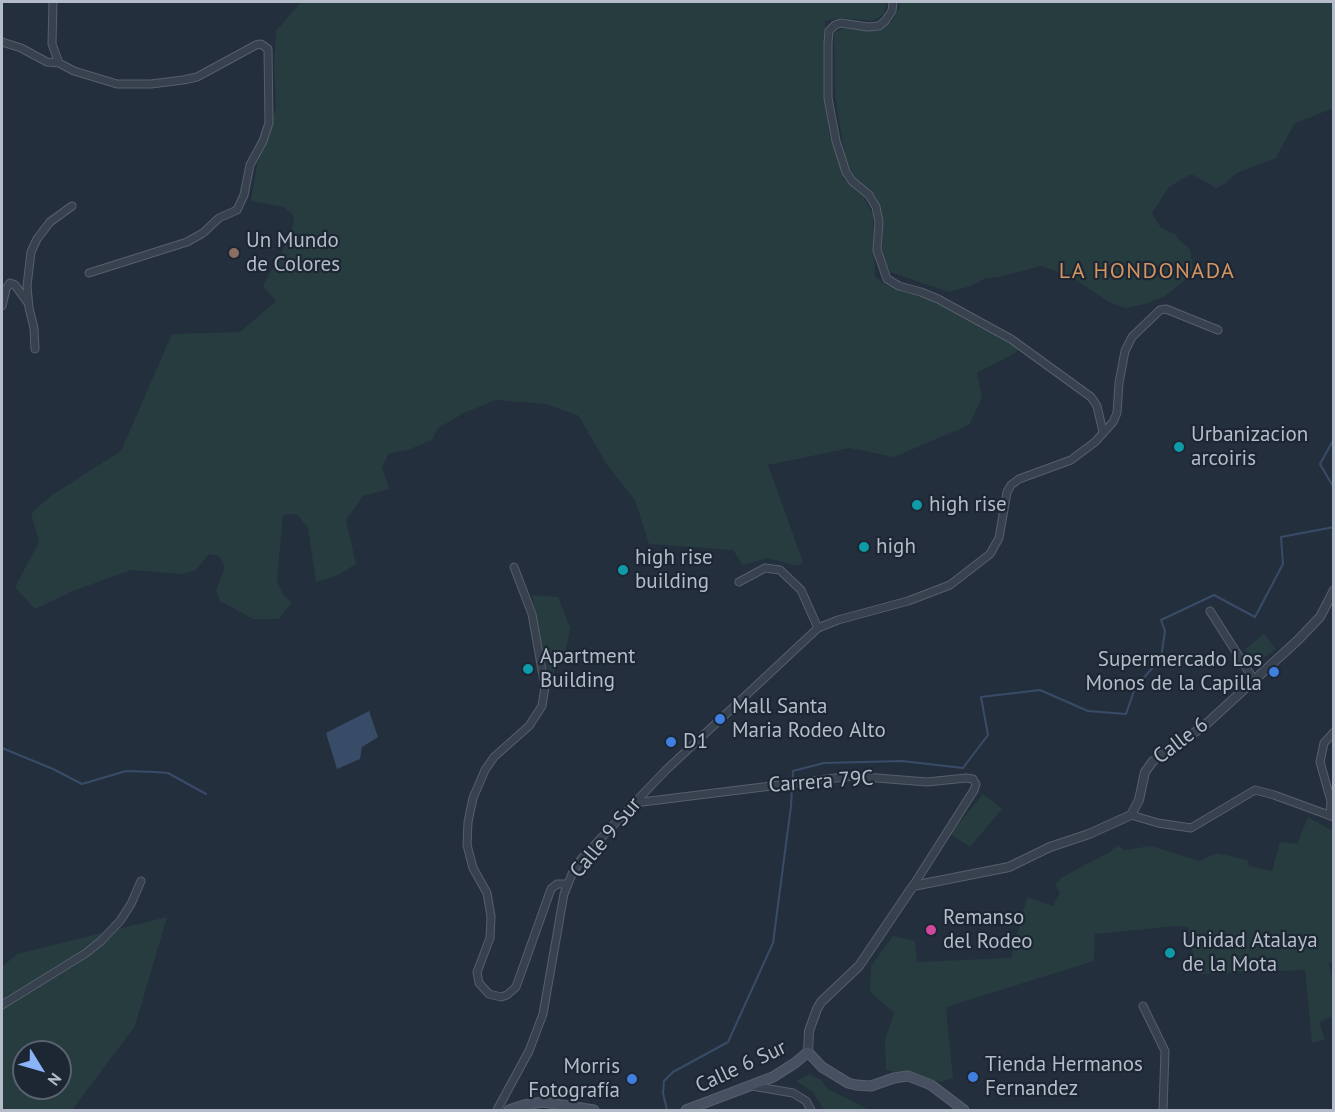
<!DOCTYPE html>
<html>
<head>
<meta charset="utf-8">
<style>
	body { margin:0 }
	#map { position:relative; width:1335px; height:1112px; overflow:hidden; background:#242f3e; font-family:"PT Sans",sans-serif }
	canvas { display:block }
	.frame { position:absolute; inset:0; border:3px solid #b4bcc9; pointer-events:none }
	.north { position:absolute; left:12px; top:1040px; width:60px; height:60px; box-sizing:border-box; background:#1d2633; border:2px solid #59626f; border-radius:50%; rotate:127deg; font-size:16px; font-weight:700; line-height:24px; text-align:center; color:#b4bcc9 }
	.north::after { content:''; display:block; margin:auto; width:21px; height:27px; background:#8ab4f8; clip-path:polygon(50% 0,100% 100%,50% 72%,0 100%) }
</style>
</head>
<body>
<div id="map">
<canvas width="1335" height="1112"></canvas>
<div class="frame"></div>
<div class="north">N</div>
</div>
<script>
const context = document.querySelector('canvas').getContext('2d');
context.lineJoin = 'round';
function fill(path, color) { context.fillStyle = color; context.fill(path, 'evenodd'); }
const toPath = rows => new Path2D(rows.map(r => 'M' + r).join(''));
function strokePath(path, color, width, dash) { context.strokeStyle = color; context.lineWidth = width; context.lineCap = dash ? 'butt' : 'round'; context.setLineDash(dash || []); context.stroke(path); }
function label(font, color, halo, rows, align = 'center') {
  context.font = font + ' "PT Sans",sans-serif'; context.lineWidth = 4.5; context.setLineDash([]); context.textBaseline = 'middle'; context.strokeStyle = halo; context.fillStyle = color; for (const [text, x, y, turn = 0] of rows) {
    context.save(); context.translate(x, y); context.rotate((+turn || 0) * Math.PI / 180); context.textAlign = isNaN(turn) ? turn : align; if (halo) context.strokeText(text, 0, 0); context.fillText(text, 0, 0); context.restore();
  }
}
fill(toPath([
	[301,2,887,2,884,14,873,21,844,18,825,21,829,133,844,179,864,197,873,215,875,276,885,285,926,298,1015,345,1018,349,1015,353,977,373,982,398,969,425,894,457,850,448,768,465,803,562,798,566,767,558,743,565,733,550,649,544,635,500,607,465,579,416,546,404,496,400,464,413,438,428,432,440,408,450,389,453,382,467,389,489,363,496,346,520,356,564,336,576,316,582,308,528,297,514,283,515,277,580,283,595,292,602,279,619,253,619,220,601,216,591,225,567,219,556,209,554,196,570,183,574,131,570,73,591,35,609,15,587,39,542,31,513,52,495,121,451,172,334,240,332,276,301,263,286,286,244,294,223,293,215,284,207,251,201,257,165,276,108,274,66,276,31],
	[898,2,1333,2,1333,108,1294,124,1276,158,1237,173,1224,184,1216,188,1191,174,1169,187,1152,213,1161,228,1175,234,1180,241,1190,249,1193,270,1184,281,1165,296,1145,304,1125,308,1107,301,1071,276,1041,266,999,277,986,278,971,286,949,292,890,272,882,256,883,224,876,197,857,180,846,161,839,122,835,93,834,33,844,28,878,31,893,20,900,6],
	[532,595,558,597,570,628,565,656,549,678],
	[1264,634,1276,649,1256,664,1245,649],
	[983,794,1002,809,970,847,950,834],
	[1308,817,1333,831,1334,961,1329,963,1333,982,1334,1015,1319,1022,1325,1039,1312,1043,1305,970,1197,974,1188,927,1176,926,1095,934,1094,961,946,1007,953,1078,942,1082,886,1070,885,1040,894,1013,870,992,871,966,893,936,915,941,917,962,1011,958,1027,897,1053,906,1060,893,1055,885,1062,877,1108,853,1118,845,1124,850,1151,846,1199,861,1217,853,1247,860,1249,866,1272,871,1280,842,1297,844],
	[167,917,135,1026,72,1110,2,1110,2,967,17,954],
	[24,1052,60,1052,60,1088,24,1088],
	[809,1074,821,1080,828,1089,870,1110,824,1110,813,1092,796,1081]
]), '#263c3f');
fill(toPath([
	[369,711,378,737,362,747,360,759,337,769,326,733]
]), '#394c67');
strokePath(toPath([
	[1334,439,1320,464,1334,488],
	[2,748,53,769,82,784,126,771,154,772,168,773,206,794],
	[667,1110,663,1093,664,1081,673,1072,728,1042,773,943,791,806,793,771,824,763,902,761,963,768,988,735,981,697,1040,690,1088,711,1126,714,1135,688,1161,658,1165,631,1161,620,1214,595,1255,617,1283,564,1281,537,1334,527]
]), '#394c67', 2);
const minor = toPath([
	[53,2,52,44,59,63,74,71,117,84,151,84,183,80,197,77,256,45,261,44,268,49,269,123,263,141,250,165,244,195,237,210,219,218,203,233,187,242,89,273],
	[893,2,892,11,885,21,879,26,868,27,841,23,835,25,829,31,828,43,828,98,836,141,846,172,852,181,869,195,876,207,879,222,877,250,887,279,899,286,921,292,938,299,1011,339,1091,397,1097,406,1103,432],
	[2,42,21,48,47,62,59,63],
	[2,306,6,289,10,283,15,285,28,303],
	[35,349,34,328,29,308,27,286,31,252,37,239,50,222,72,206],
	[514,567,532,614,545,687,542,706,529,726,494,757,485,770,473,798,468,822,467,845,473,868,487,893,491,916,490,938,477,972,479,983,489,994,501,997,507,995,516,987,551,889,557,884,567,884],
	[739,582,765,568,780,570,801,590,818,628],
	[1210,611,1254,680],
	[634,803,852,776,927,782,966,778,973,779,976,784,974,790,913,886],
	[1131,815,1158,823,1191,828,1255,790,1274,795,1334,817],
	[1330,816,1331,801,1320,762,1324,743,1334,732],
	[2,1005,86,953,101,941,120,921,131,904,141,881],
	[1143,1006,1165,1051,1163,1110],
	[752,1086,793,1093,806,1101,811,1110],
	[497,1110,529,1051,543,1014,564,894,572,874,582,858,666,770,818,628,838,620,908,601,950,585,990,554,999,538,1007,492,1011,485,1019,479,1071,460,1095,442,1113,422,1117,413,1119,383,1125,351,1132,337,1160,310,1166,309,1218,330]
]);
const tertiary = toPath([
	[808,1052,809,1031,817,1009,821,1002,859,966,913,886,1009,867,1050,847,1089,834,1131,815,1139,800,1145,772,1153,761,1204,726,1297,641,1320,617,1334,590]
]);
const secondary = toPath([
	[509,1110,524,1105,543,1102,594,1110],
	[686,1110,773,1077,795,1063,808,1052,822,1067,848,1083,856,1085,871,1086,894,1078,908,1076,931,1085,964,1110]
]);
strokePath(minor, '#565f6c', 9);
strokePath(tertiary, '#565f6c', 10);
strokePath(secondary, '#565f6c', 11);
strokePath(minor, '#38414e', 7);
strokePath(tertiary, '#38414e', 8);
strokePath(secondary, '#465061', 9);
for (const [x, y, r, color] of [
	[234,253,6,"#8d6e63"],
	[1179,447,6,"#0f9aa8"],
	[917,505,6,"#0f9aa8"],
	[864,547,6,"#0f9aa8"],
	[623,570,6,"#0f9aa8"],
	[528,669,6,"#0f9aa8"],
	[1274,672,6,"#3f7fe0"],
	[720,719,6,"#3f7fe0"],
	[671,742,6,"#3f7fe0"],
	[931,930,6,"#d1479c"],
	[1170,953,6,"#0f9aa8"],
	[973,1077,6,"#3f7fe0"],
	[632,1079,6,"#3f7fe0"]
]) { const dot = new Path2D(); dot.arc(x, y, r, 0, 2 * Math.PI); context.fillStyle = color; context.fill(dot); strokePath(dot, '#1d2633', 2); }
label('21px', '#b4bcc9', '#1d2633', [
	["Un Mundo",246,241],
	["de Colores",246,265],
	["Urbanizacion",1191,435],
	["arcoiris",1191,459],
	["high rise",929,505],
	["high",876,547],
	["high rise",635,558],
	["building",635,582],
	["Apartment",540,657],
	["Building",540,681],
	["Supermercado Los",1262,660,"right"],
	["Monos de la Capilla",1262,684,"right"],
	["Mall Santa",732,707],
	["Maria Rodeo Alto",732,731],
	["D1",683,742],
	["Remanso",943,918],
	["del Rodeo",943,942],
	["Unidad Atalaya",1182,941],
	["de la Mota",1182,965],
	["Tienda Hermanos",985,1065],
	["Fernandez",985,1089],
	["Morris",620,1067,"right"],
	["Fotografía",620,1091,"right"]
], 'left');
label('21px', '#b4bcc9', '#1d2633', [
	["Calle 6",1181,741,-37],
	["Carrera 79C",821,782,-4],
	["Calle 9 Sur",606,838,-50],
	["Calle 6 Sur",741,1067,-25]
]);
context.letterSpacing = '1.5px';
label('22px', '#d59563', '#1d2633', [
	["LA HONDONADA",1147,272]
]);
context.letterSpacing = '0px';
</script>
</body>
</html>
